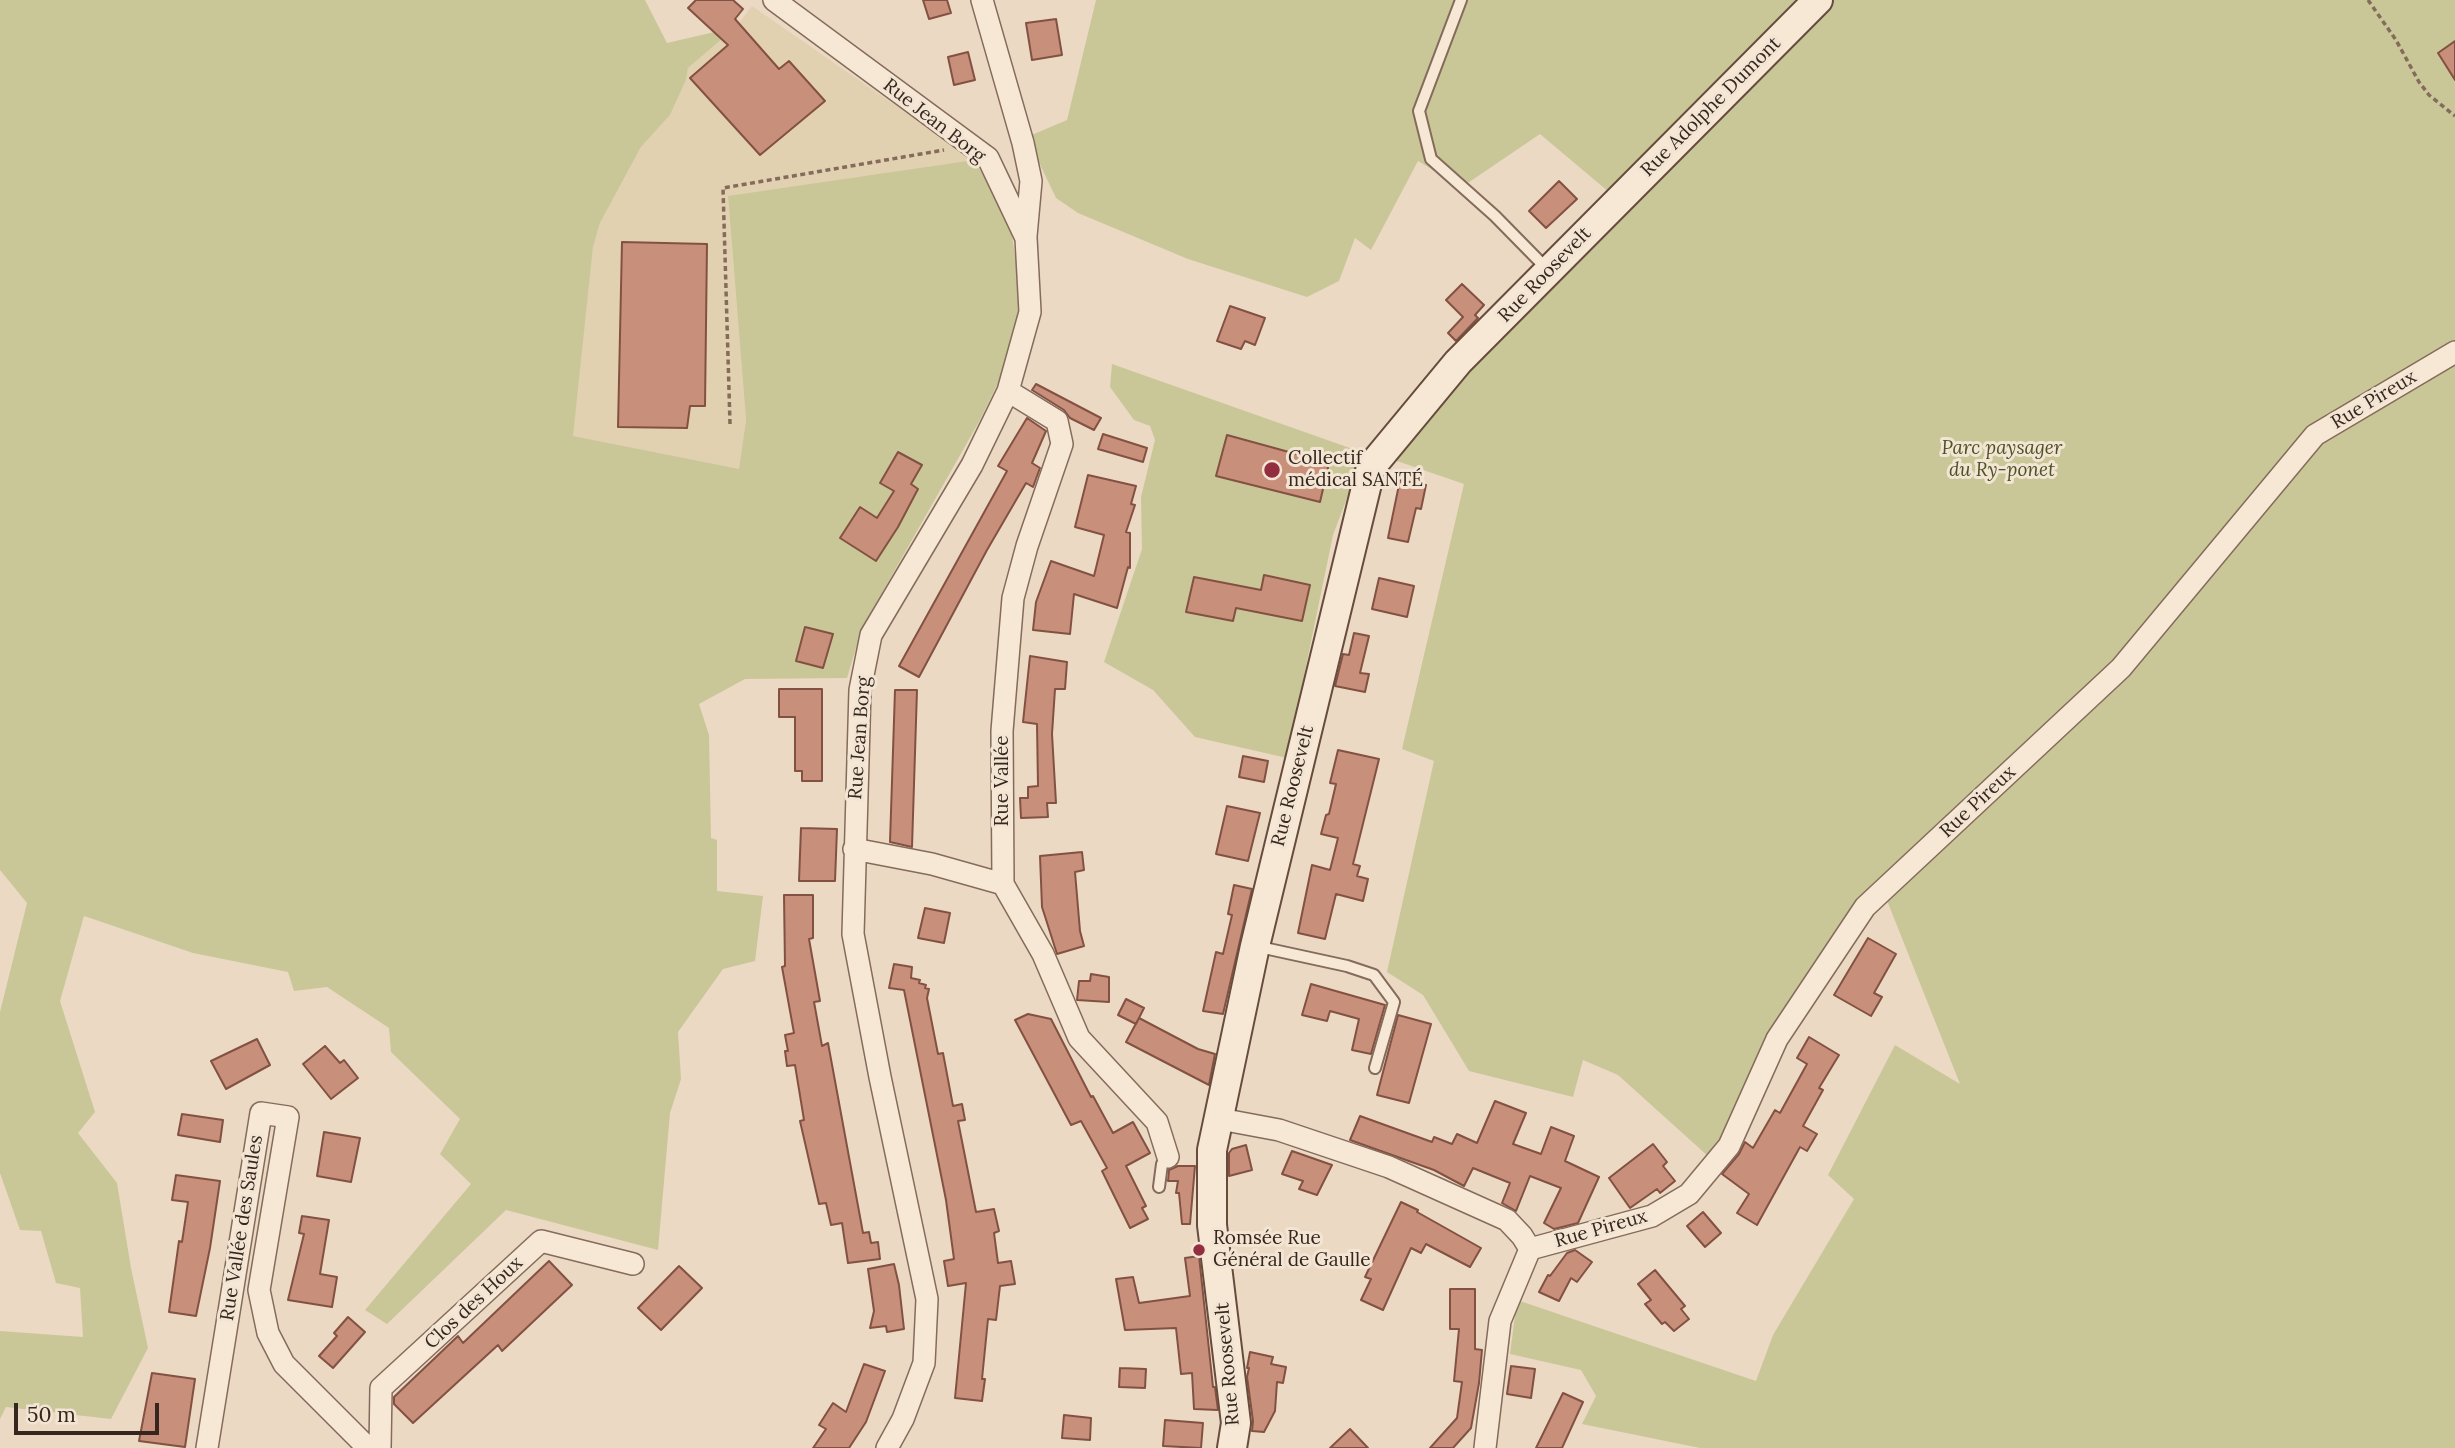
<!DOCTYPE html>
<html>
<head>
<meta charset="utf-8">
<style>
	body { margin:0 }
	#map { position:relative; width:2455px; height:1448px; overflow:hidden; background:#ebd9c4; font-family:Lora,serif }
	canvas { display:block }
	.scale { position:absolute; left:14px; top:1403px; width:145px; height:32px; box-sizing:border-box; border:4px solid #36261e; border-top:0; padding-left:9px; font-size:21px; line-height:24px; white-space:nowrap; color:#36261e; -webkit-text-stroke:5px #f3e5d3; paint-order:stroke }
</style>
</head>
<body>
<div id="map">
<canvas width="2455" height="1448"></canvas>
<div class="scale">50 m</div>
</div>
<script>
const context = document.querySelector('canvas').getContext('2d');
context.lineJoin = 'round';
function fill(path, color) { context.fillStyle = color; context.fill(path, 'evenodd'); }
const toPath = rows => new Path2D(rows.map(r => 'M' + r).join(''));
function strokePath(path, color, width, dash) { context.strokeStyle = color; context.lineWidth = width; context.lineCap = dash ? 'butt' : 'round'; context.setLineDash(dash || []); context.stroke(path); }
function label(font, color, halo, rows, align = 'center') {
  context.font = font + ' Lora,serif'; context.lineWidth = 6; context.setLineDash([]); context.textBaseline = 'middle'; context.strokeStyle = halo; context.fillStyle = color; for (const [text, x, y, turn = 0] of rows) {
    context.save(); context.translate(x, y); context.rotate((+turn || 0) * Math.PI / 180); context.textAlign = isNaN(turn) ? turn : align; if (halo) context.strokeText(text, 0, 0); context.fillText(text, 0, 0); context.restore();
  }
}
fill(toPath([
	[752,6,974,160,728,197,746,420,739,470,572,436,593,247,600,223,641,147,670,115,686,80,688,68,736,27]
]), '#e1d1b1');
fill(toPath([
	[0,0,645,0,667,43,736,27,688,68,686,80,670,115,641,147,600,223,593,247,573,436,739,469,746,420,728,196,974,160,1010,221,1021,297,1008,362,980,420,862,628,847,678,745,679,699,704,709,735,711,838,717,840,717,891,763,896,755,961,723,969,678,1032,681,1079,670,1113,658,1250,506,1210,387,1324,365,1310,471,1184,440,1154,460,1119,391,1052,389,1028,327,987,294,991,288,972,193,953,84,916,60,1001,95,1112,78,1133,117,1183,131,1268,148,1348,111,1419,6,1407,0,1419,0,1331,83,1337,80,1288,56,1283,41,1231,20,1230,0,1173,0,1012,27,903,0,870],
	[1096,0,1802,0,1610,193,1540,134,1462,187,1418,161,1371,250,1355,238,1339,281,1307,297,1188,259,1078,213,1056,198,1027,137,1067,120],
	[1829,0,2455,0,2455,1448,1700,1448,1582,1424,1596,1396,1581,1370,1510,1354,1517,1300,1756,1381,1773,1335,1854,1199,1828,1175,1895,1045,1960,1084,1886,898,1865,908,1777,1039,1729,1146,1709,1157,1618,1075,1583,1060,1573,1097,1469,1071,1423,995,1387,972,1434,761,1402,749,1464,484,1394,460,1458,362],
	[1112,364,1364,453,1333,535,1287,758,1195,737,1153,690,1104,662,1142,549,1141,497,1155,440,1150,426,1134,420,1110,387]
]), '#c9c798');
const building = toPath([
	[696,0,733,0,743,9,735,19,779,69,789,61,825,101,760,155,690,78,728,45,688,8,696,0],
	[923,0,947,0,951,13,929,19,923,0],
	[1056,19,1062,55,1032,60,1026,23,1056,19],
	[2455,41,2455,80,2438,53,2455,41],
	[968,52,975,80,954,85,948,57,968,52],
	[1559,181,1577,199,1546,228,1529,211,1559,181],
	[622,242,707,244,705,406,690,406,687,428,618,427,622,242],
	[1462,284,1484,305,1475,315,1478,318,1456,341,1448,333,1463,317,1446,300,1462,284],
	[1230,306,1265,318,1255,345,1245,341,1241,349,1217,341,1230,306],
	[1036,384,1101,418,1094,430,1070,418,1064,410,1032,390,1036,384],
	[1027,418,1046,431,1032,463,1040,468,1033,487,1026,483,987,550,919,677,899,666,1007,471,998,466,1027,418],
	[1103,434,1147,448,1143,462,1098,449,1103,434],
	[1227,435,1329,463,1320,502,1216,476,1227,435],
	[898,452,922,465,911,484,918,489,898,527,876,561,840,538,860,507,877,518,894,491,880,483,898,452],
	[1088,475,1136,486,1131,504,1135,505,1126,532,1130,533,1130,568,1128,567,1117,608,1074,594,1070,634,1033,630,1036,602,1051,561,1094,576,1104,535,1075,527,1088,475],
	[1400,480,1426,485,1421,509,1416,508,1408,542,1388,538,1400,480],
	[1264,575,1310,585,1302,621,1236,608,1233,621,1186,612,1194,577,1261,590,1264,575],
	[1379,578,1414,586,1407,617,1372,609,1379,578],
	[805,627,833,634,823,668,796,661,805,627],
	[1354,633,1369,636,1360,673,1369,674,1365,692,1335,686,1343,654,1349,655,1354,633],
	[1030,656,1067,662,1065,689,1055,689,1052,734,1056,803,1047,803,1048,817,1021,818,1020,798,1028,798,1028,787,1038,786,1037,724,1023,722,1030,656],
	[779,689,822,689,822,781,802,781,802,771,795,771,795,717,779,717,779,689],
	[895,690,917,690,912,847,890,842,895,690],
	[1338,750,1379,759,1353,864,1360,866,1357,876,1368,879,1363,901,1336,894,1325,939,1298,933,1312,865,1330,870,1338,838,1321,834,1326,815,1329,814,1336,784,1330,783,1338,750],
	[1243,756,1268,761,1264,782,1239,777,1243,756],
	[1227,806,1260,813,1248,861,1216,854,1227,806],
	[801,828,837,829,835,881,799,881,801,828],
	[1082,852,1084,870,1075,872,1080,931,1084,946,1057,954,1042,907,1040,856,1082,852],
	[1234,885,1252,889,1223,1014,1203,1011,1216,952,1223,954,1232,915,1228,914,1234,885],
	[784,895,813,895,813,938,809,939,820,1001,814,1002,822,1046,828,1043,863,1233,869,1232,871,1243,878,1242,880,1259,848,1263,842,1223,831,1225,826,1203,819,1204,800,1121,804,1120,795,1065,787,1066,785,1051,788,1051,785,1035,794,1033,782,967,785,966,784,895],
	[925,908,950,913,944,943,918,938,925,908],
	[1868,938,1896,954,1874,993,1882,997,1871,1016,1834,995,1868,938],
	[894,964,912,967,911,978,920,980,919,983,926,985,925,988,929,989,927,998,938,1054,943,1053,953,1106,962,1104,965,1120,958,1121,976,1212,994,1209,999,1231,994,1233,998,1263,1011,1261,1015,1284,1000,1286,996,1320,988,1319,982,1379,985,1379,982,1401,955,1398,966,1283,948,1286,944,1261,954,1259,946,1200,904,990,889,988,894,964],
	[1091,974,1109,977,1109,1002,1077,1000,1079,981,1090,981,1091,974],
	[1311,984,1385,1005,1371,1054,1352,1050,1359,1019,1330,1011,1327,1021,1302,1015,1311,984],
	[1126,999,1144,1008,1136,1024,1118,1015,1126,999],
	[1028,1014,1051,1019,1091,1097,1093,1096,1113,1133,1133,1122,1150,1153,1126,1166,1146,1206,1142,1208,1148,1219,1130,1228,1102,1171,1107,1168,1081,1121,1071,1125,1015,1020,1028,1014],
	[1398,1015,1431,1024,1409,1103,1377,1095,1398,1015],
	[1139,1018,1198,1049,1215,1054,1209,1085,1126,1042,1139,1018],
	[1809,1037,1839,1055,1819,1088,1823,1090,1803,1126,1817,1134,1807,1151,1800,1147,1757,1225,1737,1213,1749,1194,1722,1174,1739,1154,1745,1142,1753,1148,1775,1110,1780,1113,1807,1064,1797,1058,1809,1037],
	[257,1039,270,1065,226,1089,211,1061,257,1039],
	[325,1046,340,1063,344,1060,358,1078,331,1099,303,1064,325,1046],
	[1495,1101,1526,1113,1513,1144,1541,1154,1551,1127,1574,1136,1565,1161,1599,1177,1578,1223,1554,1229,1544,1223,1561,1188,1530,1176,1516,1211,1502,1203,1510,1183,1473,1168,1464,1186,1434,1170,1350,1140,1360,1116,1432,1142,1434,1137,1452,1144,1457,1134,1477,1143,1495,1101],
	[182,1114,223,1120,220,1142,178,1135,182,1114],
	[324,1132,360,1138,351,1182,317,1176,324,1132],
	[1653,1144,1667,1162,1663,1166,1675,1181,1660,1193,1657,1189,1630,1208,1609,1178,1653,1144],
	[1246,1145,1252,1170,1229,1176,1229,1153,1232,1149,1246,1145],
	[1292,1151,1332,1165,1317,1195,1299,1189,1303,1181,1282,1174,1292,1151],
	[1178,1166,1195,1166,1190,1224,1182,1224,1179,1193,1176,1193,1178,1181,1168,1181,1169,1170,1178,1166],
	[176,1175,220,1181,210,1248,196,1316,169,1312,179,1241,182,1242,188,1202,172,1200,176,1175],
	[1401,1202,1418,1210,1417,1212,1481,1248,1470,1267,1426,1244,1421,1253,1411,1248,1383,1310,1361,1300,1371,1279,1365,1277,1401,1202],
	[1703,1212,1721,1233,1705,1247,1687,1226,1703,1212],
	[302,1216,329,1220,320,1274,337,1277,332,1307,288,1300,304,1234,299,1233,302,1216],
	[1575,1250,1592,1262,1577,1282,1571,1278,1559,1301,1539,1292,1548,1275,1550,1276,1567,1253,1575,1250],
	[1199,1256,1213,1387,1215,1387,1218,1410,1194,1409,1192,1373,1181,1374,1176,1328,1125,1330,1116,1279,1133,1277,1139,1303,1190,1296,1185,1258,1199,1256],
	[549,1261,572,1285,502,1351,498,1345,413,1423,394,1404,394,1397,458,1336,463,1343,549,1261],
	[894,1264,899,1285,904,1329,887,1332,886,1326,870,1328,874,1311,868,1269,894,1264],
	[679,1266,702,1288,661,1330,638,1308,679,1266],
	[1655,1270,1685,1306,1681,1309,1689,1319,1674,1331,1665,1322,1662,1324,1645,1304,1651,1300,1638,1284,1655,1270],
	[1450,1289,1475,1289,1475,1349,1482,1350,1479,1383,1471,1428,1453,1448,1430,1448,1457,1418,1462,1382,1454,1381,1459,1329,1450,1329,1450,1289],
	[348,1317,365,1332,333,1368,319,1356,337,1336,334,1333,348,1317],
	[1250,1352,1273,1357,1271,1364,1286,1367,1283,1383,1277,1382,1275,1411,1264,1432,1252,1431,1253,1421,1247,1377,1249,1368,1247,1368,1250,1352],
	[864,1364,885,1371,866,1422,849,1448,813,1448,826,1429,819,1425,833,1403,846,1412,864,1364],
	[1511,1366,1535,1369,1531,1398,1507,1394,1511,1366],
	[1120,1368,1146,1369,1145,1388,1119,1387,1120,1368],
	[152,1373,195,1379,185,1447,139,1441,152,1373],
	[1563,1393,1583,1402,1562,1448,1536,1448,1563,1393],
	[1064,1415,1091,1418,1090,1440,1062,1438,1064,1415],
	[1165,1420,1203,1423,1201,1448,1163,1446,1165,1420],
	[1350,1429,1368,1448,1330,1448,1350,1429]
]);
fill(building, '#c88f7b');
strokePath(building, '#835142', 2);
const service = toPath([
	[1461,0,1419,111,1431,159,1495,216,1548,270],
	[1255,946,1347,966,1374,975,1394,1002,1375,1068],
	[1159,1187,1162,1164,1168,1157]
]);
const minor = toPath([
	[774,0,988,158,1026,238,1030,312,1008,391,972,465,871,635,860,690,853,934,880,1077,927,1299,924,1363,903,1419,887,1448],
	[982,0,1023,143,1031,181,1026,236],
	[1008,391,1057,421,1062,444,1027,546,1013,598,1002,731,1003,884,1043,954,1079,1038,1157,1122,1168,1157],
	[854,849,932,864,1003,884],
	[1220,1119,1279,1130,1389,1167,1507,1220,1522,1236,1530,1249],
	[1530,1249,1652,1216,1689,1194,1729,1146,1777,1039,1865,907,2121,668,2315,435,2455,352],
	[207,1448,261,1113,288,1117,259,1290,268,1333,284,1364,368,1448],
	[380,1448,381,1388,541,1241,633,1264],
	[1485,1448,1500,1321,1530,1249]
]);
const secondary = toPath([
	[1232,1448,1236,1423,1212,1225,1212,1150,1255,946,1371,467,1458,362,1818,0]
]);
strokePath(service, '#856b5b', 14);
strokePath(minor, '#856b5b', 24);
strokePath(secondary, '#674c3e', 32);
strokePath(toPath([
	[2368,0,2396,40,2419,82,2429,95,2455,116],
	[730,424,723,188,944,150]
]), '#856b5b', 3.5, [5, 3.5]);
strokePath(service, '#f7e8d6', 10);
strokePath(minor, '#f7e8d6', 21);
strokePath(secondary, '#f7e8d6', 28);
for (const [x, y, r, color] of [
	[1272,470,9,"#912e3f"],
	[1199,1250,7,"#912e3f"]
]) { const dot = new Path2D(); dot.arc(x, y, r, 0, 2 * Math.PI); context.fillStyle = color; context.fill(dot); strokePath(dot, '#f3e5d3', 2.5); }
label('19px', '#36261e', '#f3e5d3', [
	["Rue Adolphe Dumont",1711,107,-45],
	["Rue Jean Borg",934,121,38],
	["Rue Roosevelt",1545,275,-46],
	["Rue Pireux",2374,400,-31],
	["Rue Jean Borg",860,738,-86],
	["Rue Vallée",1003,781,-90],
	["Rue Roosevelt",1293,786,-76],
	["Rue Pireux",1978,802,-43],
	["Rue Vallée des Saules",242,1228,-81],
	["Rue Pireux",1601,1229,-16],
	["Clos des Houx",474,1303,-43],
	["Rue Roosevelt",1228,1364,-95]
]);
label('italic 19px', '#4d5126', '#f3e5d3', [
	["Parc paysager",2002,449],
	["du Ry-ponet",2002,471]
]);
label('19px', '#36261e', '#f3e5d3', [
	["Collectif",1288,459],
	["médical SANTÉ",1288,481],
	["Romsée Rue",1213,1239],
	["Général de Gaulle",1213,1261]
], 'left');
</script>
</body>
</html>
